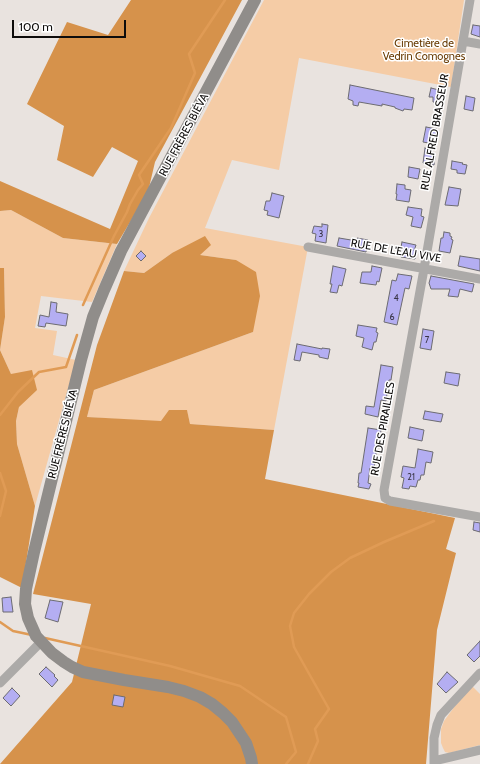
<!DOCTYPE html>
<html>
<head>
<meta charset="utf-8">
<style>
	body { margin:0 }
	#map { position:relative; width:480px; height:764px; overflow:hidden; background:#e9e3df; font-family:Cabin,sans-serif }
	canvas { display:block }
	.scale { position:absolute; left:12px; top:20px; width:114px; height:18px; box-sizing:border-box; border:2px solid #0e0c0b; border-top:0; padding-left:5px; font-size:12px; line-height:14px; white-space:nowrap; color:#0e0c0b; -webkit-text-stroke:3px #fff; paint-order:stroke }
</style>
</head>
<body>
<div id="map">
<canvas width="480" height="764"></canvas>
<div class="scale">100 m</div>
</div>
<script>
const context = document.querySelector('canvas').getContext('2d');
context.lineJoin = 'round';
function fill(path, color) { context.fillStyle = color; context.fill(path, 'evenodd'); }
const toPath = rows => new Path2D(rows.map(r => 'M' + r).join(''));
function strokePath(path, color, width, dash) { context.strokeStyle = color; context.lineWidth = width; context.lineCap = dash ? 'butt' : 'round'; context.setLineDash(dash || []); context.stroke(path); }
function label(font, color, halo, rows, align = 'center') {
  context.font = font + ' Cabin,sans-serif'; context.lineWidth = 3; context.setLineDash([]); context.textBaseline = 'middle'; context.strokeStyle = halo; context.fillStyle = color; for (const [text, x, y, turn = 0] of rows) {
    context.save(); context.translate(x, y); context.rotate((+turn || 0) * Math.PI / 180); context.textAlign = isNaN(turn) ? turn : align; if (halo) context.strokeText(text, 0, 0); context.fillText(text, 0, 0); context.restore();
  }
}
fill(toPath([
	[264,0,464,0,451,87,299,58,279,170,232,160,205,228,308,247,274,430,190,424,187,411,161,422,87,417,94,390,253,332,236,260,200,255,172,253,144,273,124,271,149,218],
	[11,210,63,238,117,244,92,302,41,296,35,328,57,331,53,355,76,360,35,506,17,444,16,421,19,407,11,374,0,350,5,317,4,268,0,268,0,211],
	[472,686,480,694,480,745,449,753,445,752,443,748,441,743,441,729,444,721,455,706]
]), '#f5cca6');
fill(toPath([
	[131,0,242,0,155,162,148,192,117,244,63,238,11,210,0,211,0,181,110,229,138,161,112,147,93,177,57,160,64,126,27,104,67,22,108,35],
	[205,236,211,245,200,255,236,260,256,272,260,296,253,332,94,390,87,417,161,421,169,410,187,410,190,424,274,430,265,479,455,518,446,549,456,553,437,630,426,764,0,764,72,682,91,604,33,594,97,345,124,271,144,273,172,253],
	[0,268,4,268,5,317,0,350,11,374,32,370,37,390,19,407,16,421,17,444,35,506,22,588,0,577]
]), '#d6924b');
strokePath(toPath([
	[83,305,114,236,127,212,130,204,138,190,143,184,139,175,171,128,195,73,189,54,225,0],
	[0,415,18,392,39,372,66,367,77,335],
	[0,473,6,491,0,516],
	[0,622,13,631,32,635],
	[45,638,170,666,240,686,286,717,296,752,286,764],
	[308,764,318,741,315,729,329,709,294,647,290,626,294,613,309,594,331,572,350,558,384,542,434,521]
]), '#e09b55', 2.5);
const building = toPath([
	[473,25,480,26,480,37,471,34,473,25],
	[350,85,414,98,412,110,404,109,403,111,395,108,395,107,382,104,382,106,359,102,358,106,353,105,353,101,348,99,350,85],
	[431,88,443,91,442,96,445,96,443,104,433,102,433,97,429,97,431,88],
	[466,96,475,98,473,111,464,109,466,96],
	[426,127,437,129,434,144,423,142,426,127],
	[425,148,435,156,434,165,423,163,425,148],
	[452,161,463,163,462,164,467,165,465,174,457,173,457,170,451,169,452,161],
	[409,167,420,169,418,179,408,177,409,167],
	[397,184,405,185,405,189,411,190,409,202,396,200,397,194,396,194,397,184],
	[449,187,461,189,458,206,445,205,449,187],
	[272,193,284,196,279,218,267,215,268,211,264,210,266,201,270,201,272,193],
	[408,207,422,209,421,216,424,217,421,228,411,226,413,217,406,215,408,207],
	[322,224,328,225,326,243,315,241,316,234,312,233,314,226,322,227,322,224],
	[444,232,450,233,450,236,452,237,451,239,453,240,450,253,439,251,441,238,443,238,444,232],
	[339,238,357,241,357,238,368,240,366,252,337,246,339,238],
	[402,242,416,245,414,251,417,251,415,259,401,257,402,252,400,252,402,242],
	[141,251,146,256,141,261,136,256,141,251],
	[460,256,480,259,480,271,458,266,460,256],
	[333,266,346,269,342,286,339,285,337,293,330,292,332,284,330,284,333,266],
	[372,266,382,268,379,282,377,281,376,285,360,283,362,272,371,272,372,266],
	[398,274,412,276,409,289,405,288,397,325,384,322,392,280,396,281,398,274],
	[431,276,474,284,472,292,460,289,458,297,448,296,450,289,431,289,429,283,431,276],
	[51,302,57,303,56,312,68,314,66,326,46,323,45,327,38,326,40,315,49,317,51,302],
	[358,325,377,328,376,332,378,333,376,342,374,342,372,350,362,347,364,338,356,336,358,325],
	[423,329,434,331,431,350,420,348,423,329],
	[297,344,322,349,322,348,330,349,328,359,319,357,319,355,302,352,300,361,294,360,297,344],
	[381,365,393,367,391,380,389,380,386,401,381,400,378,417,365,414,366,406,374,407,381,365],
	[446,372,460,374,458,386,444,383,446,372],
	[425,411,443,414,441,422,423,419,425,411],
	[410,427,424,430,422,441,408,438,410,427],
	[368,428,381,430,380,439,378,439,375,452,376,453,374,469,370,468,368,483,371,484,369,489,358,487,359,483,358,483,359,473,361,473,368,428],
	[418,449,433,452,431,463,426,462,424,475,421,475,420,480,418,480,416,487,410,486,409,489,402,488,404,478,401,477,403,466,415,468,418,449],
	[474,522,480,523,480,532,473,530,474,522],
	[11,597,13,612,3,612,2,598,11,597],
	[50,600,63,602,58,622,45,618,50,600],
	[480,641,480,656,474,662,467,655,480,641],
	[46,667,55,675,54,676,58,680,52,687,39,674,46,667],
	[447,672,458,682,446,693,437,684,447,672],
	[12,688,20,696,11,706,3,698,12,688],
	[114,695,125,697,123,707,112,705,114,695]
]);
fill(building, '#b4aef2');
strokePath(building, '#6c6b71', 1);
strokePath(toPath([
	[470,0,424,269,384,490,385,498,390,501,480,517],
	[463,41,480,44],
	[308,247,480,279],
	[0,683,41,642],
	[434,761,480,750],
	[434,764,434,738,437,725,441,715,480,673]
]), '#acaaa8', 9);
strokePath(toPath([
	[252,764,251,758,246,743,232,722,223,713,212,704,200,697,184,691,168,687,124,680,83,672,72,667,64,662,52,653,36,636,28,618,25,604,26,589,34,552,81,360,93,317,104,290,121,251,255,0]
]), '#908d8a', 12);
label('9px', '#383445', null, [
	["3",321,234],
	["4",396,298],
	["6",392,317],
	["7",427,340],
	["21",411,477]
]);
label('11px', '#663900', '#fff', [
	["Cimetière de",424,44],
	["Vedrin Comognes",424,57]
]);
label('11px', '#0e0c0b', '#fff', [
	["RUE ALFRED BRASSEUR",435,132,-80],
	["RUE FRÈRES BIÉVA",184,135,-62],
	["RUE DE L'EAU VIVE",396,251,10],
	["RUE DES PIRAILLES",383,429,-80],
	["RUE FRÈRES BIÉVA",63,434,-76]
]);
</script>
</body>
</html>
